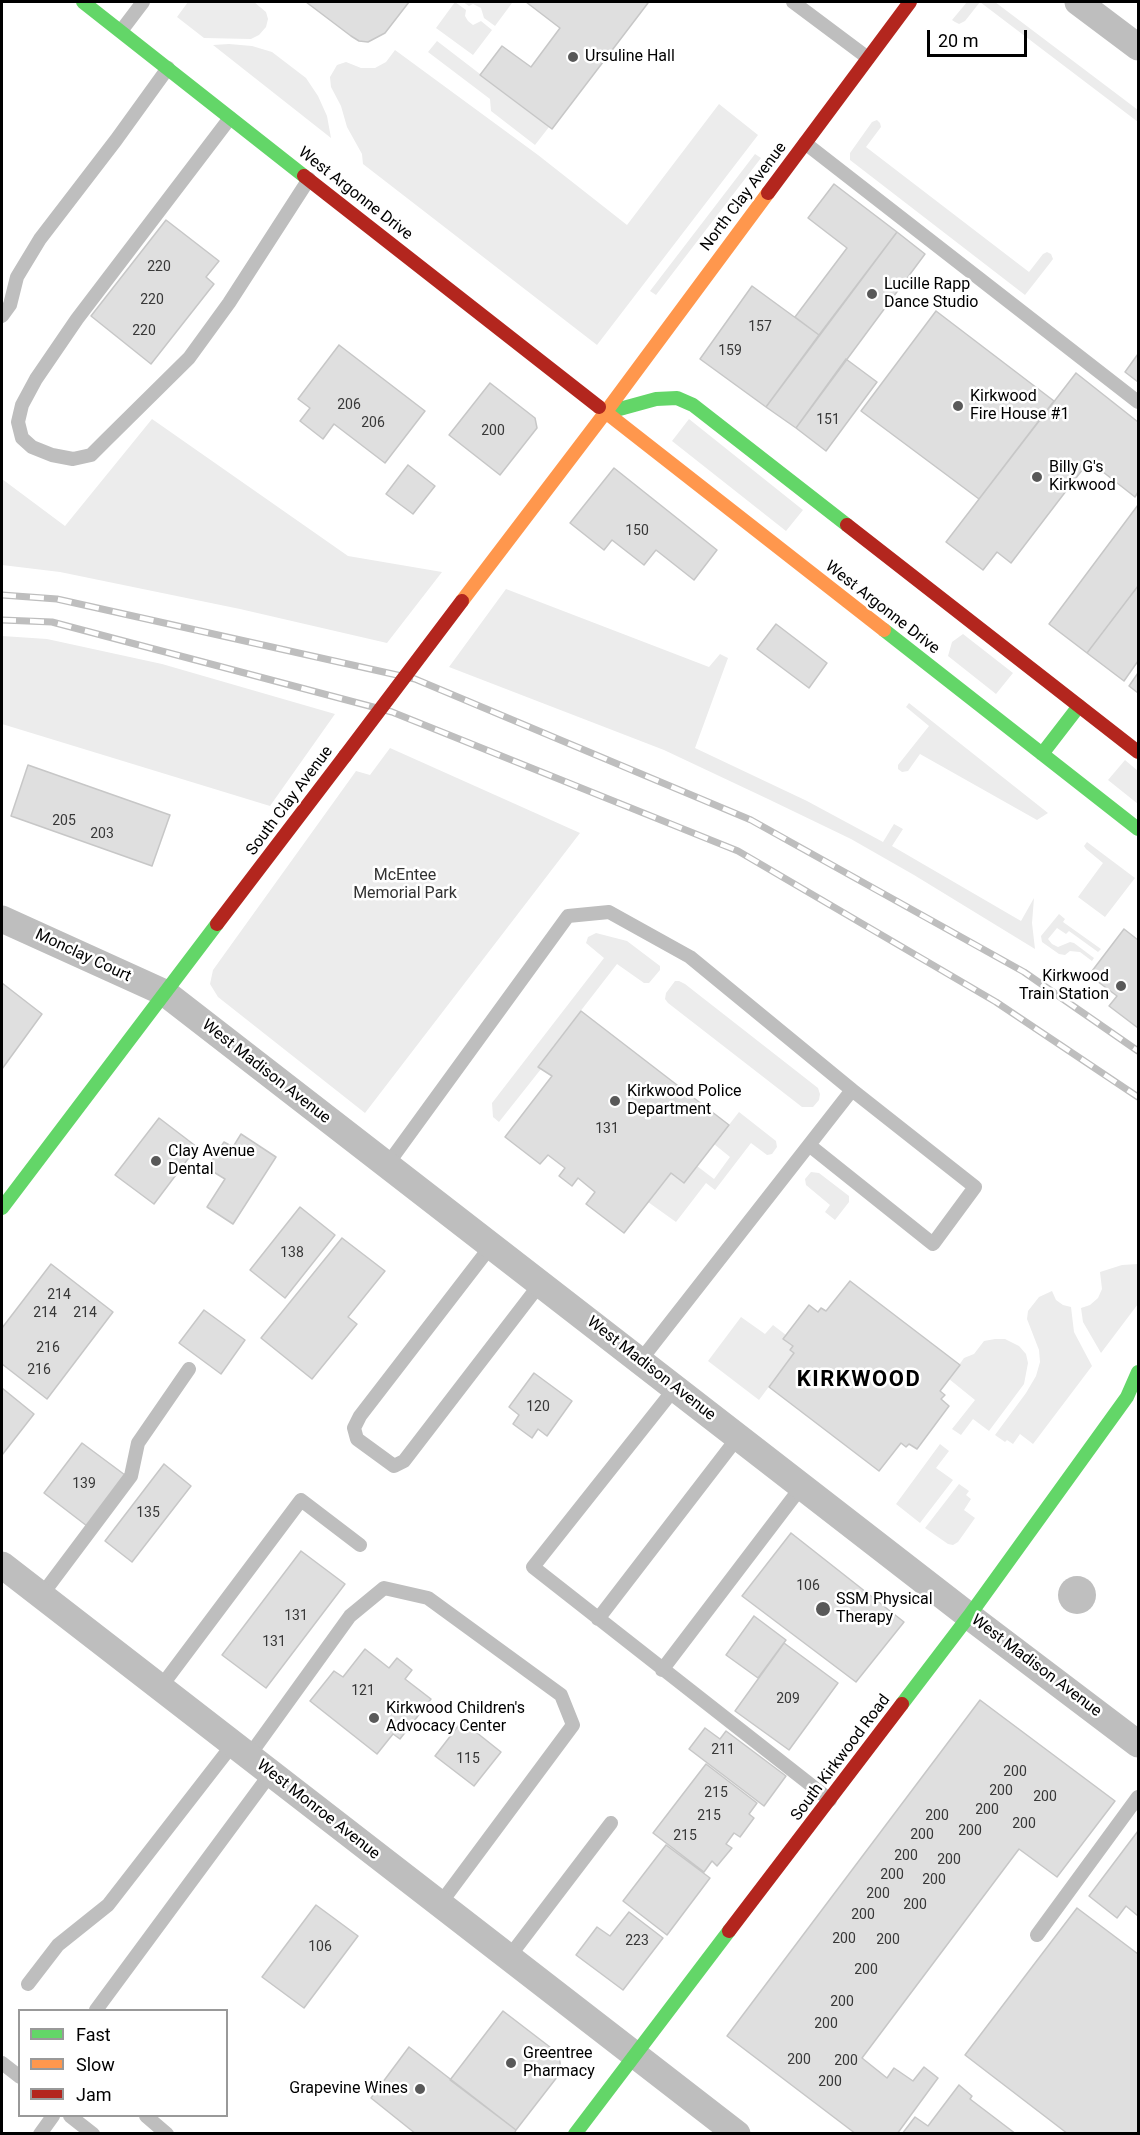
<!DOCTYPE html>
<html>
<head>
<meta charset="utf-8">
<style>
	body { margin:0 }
	#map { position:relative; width:1140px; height:2135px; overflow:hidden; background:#fff; font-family:Roboto,sans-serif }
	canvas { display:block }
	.frame { position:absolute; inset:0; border:3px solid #000; pointer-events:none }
	.legend { position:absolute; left:18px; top:2009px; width:210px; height:108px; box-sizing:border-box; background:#fff; border:2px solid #999; margin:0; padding:8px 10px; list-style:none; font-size:18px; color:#000 }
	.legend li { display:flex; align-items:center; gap:12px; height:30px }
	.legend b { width:30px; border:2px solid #999 }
	.scale { position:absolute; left:927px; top:30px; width:100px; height:27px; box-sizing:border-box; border:3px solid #000; border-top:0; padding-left:8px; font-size:18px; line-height:21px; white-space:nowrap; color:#000; -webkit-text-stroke:4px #fff; paint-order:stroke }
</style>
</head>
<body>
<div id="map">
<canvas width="1140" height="2135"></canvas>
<div class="frame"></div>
<ul class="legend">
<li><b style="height:8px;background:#63d668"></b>Fast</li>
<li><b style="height:8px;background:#ff974d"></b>Slow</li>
<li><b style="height:8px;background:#b3261e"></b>Jam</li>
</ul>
<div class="scale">20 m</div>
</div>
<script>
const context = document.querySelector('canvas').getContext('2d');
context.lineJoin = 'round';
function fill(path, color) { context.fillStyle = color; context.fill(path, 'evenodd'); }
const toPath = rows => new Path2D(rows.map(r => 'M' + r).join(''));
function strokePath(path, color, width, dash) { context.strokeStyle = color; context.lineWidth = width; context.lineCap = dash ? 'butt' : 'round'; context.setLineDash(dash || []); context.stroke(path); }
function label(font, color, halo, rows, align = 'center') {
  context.font = font + ' Roboto,sans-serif'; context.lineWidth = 5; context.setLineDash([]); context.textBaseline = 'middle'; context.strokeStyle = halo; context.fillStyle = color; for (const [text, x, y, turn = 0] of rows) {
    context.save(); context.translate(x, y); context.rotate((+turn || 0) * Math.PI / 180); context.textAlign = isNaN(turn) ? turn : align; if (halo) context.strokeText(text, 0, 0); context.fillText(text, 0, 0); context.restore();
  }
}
fill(toPath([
	[188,2,254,2,266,12,268,19,266,27,259,35,251,39,204,38,177,17],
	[455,2,466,10,465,16,468,21,473,25,481,21,492,30,473,55,436,28],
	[463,2,510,2,512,3,495,26,484,18,481,8,473,4,469,6],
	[967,2,995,2,1138,110,1138,122,980,2,965,21,959,24,955,22,952,20],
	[437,41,549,127,535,145,491,111,490,99,428,52],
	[229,44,252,46,272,52,306,78,318,96,327,116,331,138,213,45],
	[395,50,538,155,627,225,719,104,758,135,597,345,363,164,362,154,347,127,341,106,331,87,330,77,337,65,346,62,361,68,375,68,386,62],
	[877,120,880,123,881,127,866,147,1029,272,1043,254,1047,252,1051,254,1053,259,1050,263,1025,295,850,160,850,153,872,122],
	[755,154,761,158,656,295,650,291],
	[152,419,348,556,442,572,387,643,240,609,60,572,2,565,2,479,65,526],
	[689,419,803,510,786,531,672,441],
	[506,589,709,667,720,654,728,658,695,748,807,801,883,842,894,824,903,829,892,846,1021,921,1034,898,1032,923,1035,949,914,875,851,839,768,799,664,750,449,667],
	[963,634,1013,673,996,694,948,656,952,642],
	[2,636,47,639,162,664,335,714,270,806,2,724],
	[909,703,1048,813,1037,820,920,754,908,771,902,772,898,769,898,765,929,726,906,707],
	[390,748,580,833,365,1113,218,997,210,984,213,970,356,771,370,775],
	[1125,760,1138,771,1138,804,1108,780],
	[1087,842,1135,878,1105,917,1078,897,1103,863,1086,849,1084,846],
	[1059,914,1065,919,1063,922,1101,949,1098,952,1069,931,1066,934,1057,928,1048,939,1052,944,1058,947,1070,942,1074,943,1094,958,1092,961,1080,952,1070,951,1065,955,1059,954,1042,942,1041,936],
	[596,933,627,941,660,966,660,970,649,983,644,983,617,964,538,1066,541,1069,499,1122,493,1117,492,1103,604,958,586,943,588,937],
	[675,981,679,981,685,984,818,1088,820,1094,819,1100,813,1107,802,1107,668,1003,665,999,666,993],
	[739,1112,776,1141,777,1147,772,1154,767,1155,751,1143,715,1190,706,1183,676,1222,648,1202,671,1173,697,1166,714,1179,730,1157,714,1144],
	[811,1172,819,1173,849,1196,849,1202,835,1220,825,1212,830,1205,806,1185,805,1179],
	[1138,1264,1138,1304,1101,1353,1083,1322,1081,1308,1090,1305,1098,1298,1102,1289,1100,1272,1122,1265],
	[1052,1291,1056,1300,1063,1305,1071,1307,1074,1332,1092,1366,1033,1444,1020,1434,1013,1444,1007,1440,1005,1442,995,1435,1026,1393,1036,1376,1040,1362,1039,1350,1027,1319,1028,1311,1039,1297],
	[741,1317,765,1334,773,1325,786,1335,783,1339,793,1346,790,1350,794,1353,759,1400,708,1361],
	[995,1339,1005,1339,1019,1346,1026,1354,1028,1363,1024,1384,989,1431,973,1419,961,1435,952,1429,975,1400,949,1379,964,1358,974,1354,984,1341],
	[940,1444,949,1451,936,1468,953,1480,920,1523,896,1504],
	[959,1484,969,1491,966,1495,971,1499,964,1510,975,1518,958,1542,953,1545,948,1544,925,1528]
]), '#ececec');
fill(toPath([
	'1058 1595a19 19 0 1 1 38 0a19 19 0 1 1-38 0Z'
]), '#bfbfbf');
const building = toPath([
	[306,2,409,2,385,33,368,42,359,41,351,36,306,2],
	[526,2,646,2,648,3,552,129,480,75,502,46,531,67,560,28,526,2],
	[834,184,897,232,819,335,795,317,847,248,808,218,834,184],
	[166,220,219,261,206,277,214,284,151,364,91,316,166,220],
	[897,232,925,254,796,428,766,407,897,232],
	[752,286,819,335,766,407,700,359,752,286],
	[936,311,1054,401,979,499,861,411,936,311],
	[339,345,425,411,385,463,334,424,323,439,300,421,310,408,298,399,339,345],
	[1138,354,1138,382,1125,372,1138,354],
	[846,359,877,382,826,451,796,428,846,359],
	[1076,373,1138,422,1138,492,1135,497,1089,461,1011,563,997,552,983,570,946,542,1076,373],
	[490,383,535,418,537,428,500,475,449,435,490,383],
	[408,465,435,486,413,514,386,494,408,465],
	[614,468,717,550,694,580,656,550,644,565,612,540,604,550,570,523,614,468],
	[1138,505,1138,586,1087,653,1049,624,1138,505],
	[1138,586,1138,661,1124,681,1087,653,1138,586],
	[776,624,827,663,809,688,757,649,776,624],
	[1138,673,1138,693,1129,686,1138,673],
	[28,765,170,815,152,866,11,816,28,765],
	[1124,929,1138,940,1138,1028,1109,1006,1117,996,1089,975,1124,929],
	[2,983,42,1014,2,1069,2,983],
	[581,1011,729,1125,684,1183,671,1173,624,1233,586,1204,595,1192,578,1178,572,1186,559,1176,565,1168,548,1155,540,1164,505,1137,552,1076,538,1067,581,1011],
	[159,1118,197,1147,154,1204,115,1175,159,1118],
	[241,1134,276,1157,233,1224,207,1207,225,1179,207,1168,224,1142,233,1147,241,1134],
	[300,1207,335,1235,285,1298,250,1270,300,1207],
	[342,1238,385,1271,348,1317,357,1324,312,1379,261,1338,342,1238],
	[51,1264,113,1312,47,1399,2,1364,2,1328,51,1264],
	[850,1281,960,1365,940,1391,945,1395,941,1399,949,1406,917,1449,909,1444,906,1447,901,1443,879,1471,769,1387,794,1353,790,1350,793,1346,783,1339,809,1305,818,1312,821,1308,826,1311,850,1281],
	[204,1310,245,1340,221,1374,179,1343,204,1310],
	[534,1373,572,1401,547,1436,538,1429,532,1438,513,1424,519,1415,509,1407,534,1373],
	[2,1388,34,1414,2,1455,2,1388],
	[82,1443,125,1475,87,1526,44,1493,82,1443],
	[164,1464,191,1486,132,1562,105,1541,164,1464],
	[791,1533,904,1622,856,1682,742,1596,791,1533],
	[301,1551,345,1584,266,1688,222,1655,301,1551],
	[754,1616,786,1640,758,1678,726,1655,754,1616],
	[784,1643,838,1683,789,1750,735,1711,784,1643],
	[365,1649,389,1668,397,1658,412,1670,405,1679,431,1699,400,1739,393,1734,377,1754,310,1701,334,1671,343,1677,365,1649],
	[980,1700,1115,1801,1057,1877,1019,1849,862,2058,887,2078,894,2068,913,2081,924,2067,938,2078,897,2134,856,2134,727,2036,980,1700],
	[462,1721,501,1752,474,1786,435,1756,462,1721],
	[705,1728,720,1739,726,1731,786,1776,764,1806,689,1749,705,1728],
	[706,1764,757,1803,749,1814,754,1818,740,1837,734,1833,726,1844,732,1848,717,1866,712,1861,704,1872,653,1833,706,1764],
	[1138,1831,1138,1916,1126,1906,1117,1918,1089,1896,1138,1831],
	[666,1845,710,1878,667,1935,623,1901,666,1845],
	[316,1905,358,1936,304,2008,262,1977,316,1905],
	[1077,1908,1138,1954,1138,2134,1068,2134,965,2055,1077,1908],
	[629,1912,663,1938,623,1990,576,1955,597,1927,610,1936,629,1912],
	[503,2011,559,2054,561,2072,516,2130,450,2080,503,2011],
	[409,2047,516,2130,514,2134,416,2134,371,2098,409,2047],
	[959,2085,972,2096,970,2099,1016,2134,902,2134,915,2117,928,2126,959,2085]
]);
fill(building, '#dfdfdf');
strokePath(building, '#c7c7c7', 1.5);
strokePath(toPath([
	[793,2,868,58],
	[121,31,143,2],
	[230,118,77,319,36,379,22,405,18,422,22,438,32,447,52,455,73,459,91,455,106,440,189,358,229,303,309,179],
	[805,143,1138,402],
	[2,316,10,305,17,277,40,239,116,140,168,68],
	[809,1145,933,1244,975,1187,852,1090],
	[387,1165,568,916,609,912,690,957,852,1090,640,1361],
	[491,1246,360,1416,354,1428,357,1439,394,1466,404,1461,540,1284],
	[675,1388,533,1567,830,1800],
	[41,1596,131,1476,138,1443,189,1369],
	[598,1619,738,1437],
	[662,1670,802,1486],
	[160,1688,301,1500,360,1545],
	[249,1756,350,1616,384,1588,428,1598,561,1695,573,1725,440,1904],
	[1037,1935,1138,1797],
	[509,1957,611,1823],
	[28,1984,58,1945,108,1905,233,1744],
	[96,2010,271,1773],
	[2,2063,20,2077],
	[70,2116,93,2134],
	[146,2116,167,2134],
	[40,2134,53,2116]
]), '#bebebe', 14);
strokePath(toPath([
	[1078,2,1138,47],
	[2,919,165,993,969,1616,1138,1744],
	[2,1565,737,2134]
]), '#bebebe', 27);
strokePath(toPath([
	[83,2,304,176],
	[605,413,656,399,677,398,693,405,847,525],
	[884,630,1138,829],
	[1042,754,1079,706],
	[2,1208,217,924],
	[902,1704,969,1616,1127,1397,1138,1372],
	[575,2134,729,1931]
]), '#63d668', 14);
strokePath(toPath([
	[599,407,884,630],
	[462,601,605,413,768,193]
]), '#ff974d', 14);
strokePath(toPath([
	[304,176,599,407],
	[768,193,910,2],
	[847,525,1138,752],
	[217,924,345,756],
	[729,1931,902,1704]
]), '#b3261e', 14);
const rail = toPath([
	[2,595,57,599,415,679,751,820,1024,972,1138,1051],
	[2,620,52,622,392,712,738,851,996,1002,1138,1097]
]);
strokePath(rail, '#bebebe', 7);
strokePath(rail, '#fff', 4.5, [14]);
strokePath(toPath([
	[345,756,462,601]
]), '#b3261e', 14);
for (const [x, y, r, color] of [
	[573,57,6,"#595959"],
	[872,294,6,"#595959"],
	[958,406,6,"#595959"],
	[1037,477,6,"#595959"],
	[1121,986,6,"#595959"],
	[615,1101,6,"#595959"],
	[156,1161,6,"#595959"],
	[823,1609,8,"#595959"],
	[374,1718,6,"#595959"],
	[511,2063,6,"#595959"],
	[420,2089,6,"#595959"]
]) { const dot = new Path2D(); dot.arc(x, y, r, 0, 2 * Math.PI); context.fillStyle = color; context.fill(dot); strokePath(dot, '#fff', 2); }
label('14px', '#383838', null, [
	["220",159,267],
	["220",152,300],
	["157",760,327],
	["220",144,331],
	["159",730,351],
	["206",349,405],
	["151",828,420],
	["206",373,423],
	["200",493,431],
	["150",637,531],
	["205",64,821],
	["203",102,834],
	["131",607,1129],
	["138",292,1253],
	["214",59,1295],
	["214",45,1313],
	["214",85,1313],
	["216",48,1348],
	["216",39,1370],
	["120",538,1407],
	["139",84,1484],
	["135",148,1513],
	["106",808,1586],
	["131",296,1616],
	["131",274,1642],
	["121",363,1691],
	["209",788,1699],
	["211",723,1750],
	["115",468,1759],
	["200",1015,1772],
	["200",1001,1791],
	["215",716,1793],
	["200",1045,1797],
	["200",987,1810],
	["215",709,1816],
	["200",937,1816],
	["200",1024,1824],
	["200",970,1831],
	["200",922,1835],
	["215",685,1836],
	["200",906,1856],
	["200",949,1860],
	["200",892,1875],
	["200",934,1880],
	["200",878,1894],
	["200",915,1905],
	["200",863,1915],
	["200",844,1939],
	["200",888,1940],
	["223",637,1941],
	["106",320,1947],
	["200",866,1970],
	["200",842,2002],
	["200",826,2024],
	["200",799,2060],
	["200",846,2061],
	["200",830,2082]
]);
label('16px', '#000', '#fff', [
	["Ursuline Hall",585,57],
	["Lucille Rapp",884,285],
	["Dance Studio",884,303],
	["Kirkwood",970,397],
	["Fire House #1",970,415],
	["Billy G's",1049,468],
	["Kirkwood",1049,486],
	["Kirkwood",1109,977,"right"],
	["Train Station",1109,995,"right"],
	["Kirkwood Police",627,1092],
	["Department",627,1110],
	["Clay Avenue",168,1152],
	["Dental",168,1170],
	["SSM Physical",836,1600],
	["Therapy",836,1618],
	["Kirkwood Children's",386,1709],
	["Advocacy Center",386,1727],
	["Greentree",523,2054],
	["Pharmacy",523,2072],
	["Grapevine Wines",408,2089,"right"]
], 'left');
label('16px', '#000', '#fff', [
	["West Argonne Drive",355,194,38],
	["North Clay Avenue",744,197,-53],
	["West Argonne Drive",882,608,38],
	["South Clay Avenue",290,801,-53],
	["Monclay Court",83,956,25],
	["West Madison Avenue",266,1072,38],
	["West Madison Avenue",651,1369,38],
	["West Madison Avenue",1036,1666,37],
	["South Kirkwood Road",841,1758,-53],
	["West Monroe Avenue",318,1810,38]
]);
label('16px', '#333', '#fff', [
	["McEntee",405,876],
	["Memorial Park",405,894]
]);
context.letterSpacing = '1.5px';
label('bold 22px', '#000', '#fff', [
	["KIRKWOOD",859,1380]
]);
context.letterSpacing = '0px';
</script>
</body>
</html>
